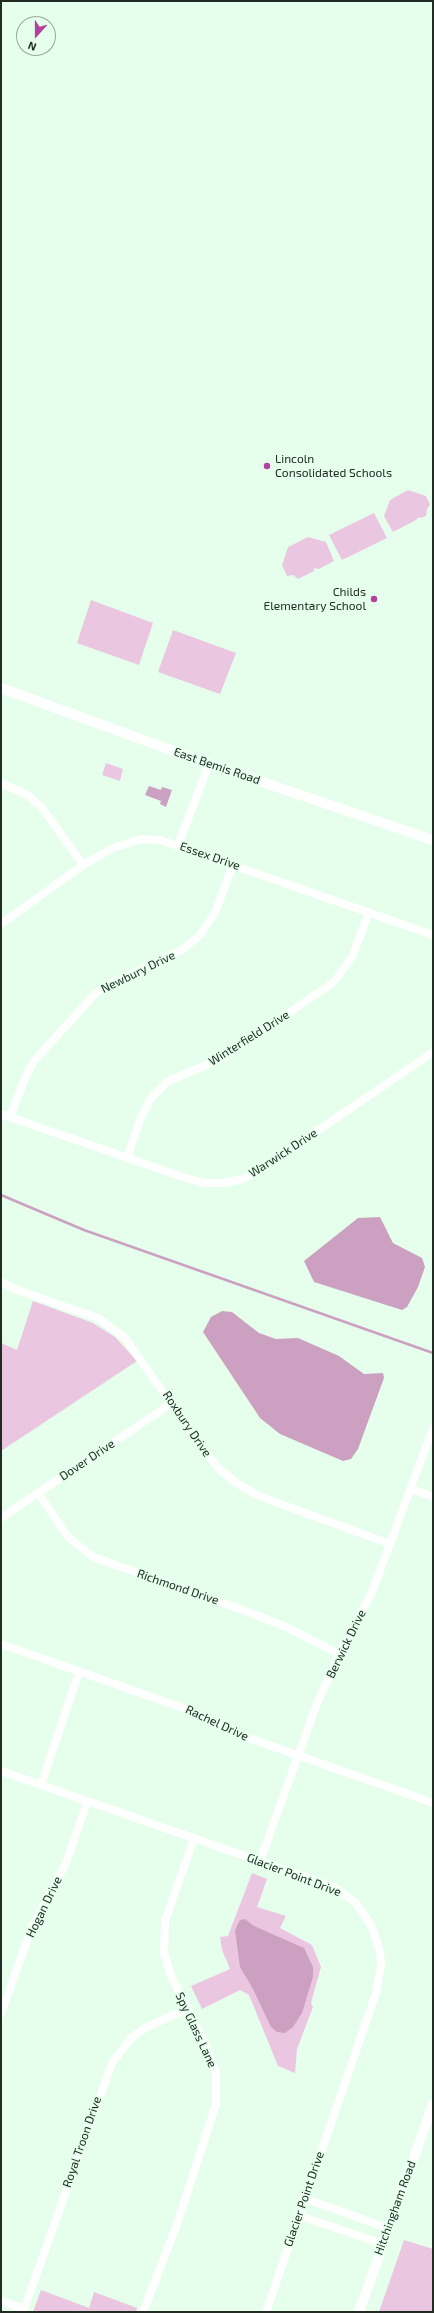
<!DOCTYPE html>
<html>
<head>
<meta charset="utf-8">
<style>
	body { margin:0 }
	#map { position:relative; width:434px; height:2313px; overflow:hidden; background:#e5ffec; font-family:"Exo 2",sans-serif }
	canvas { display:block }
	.frame { position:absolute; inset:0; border:2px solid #212b24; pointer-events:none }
	.north { position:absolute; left:16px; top:16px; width:40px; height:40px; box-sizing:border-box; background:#e5ffec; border:1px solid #97aa9c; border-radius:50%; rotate:201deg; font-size:11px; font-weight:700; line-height:16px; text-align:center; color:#212b24 }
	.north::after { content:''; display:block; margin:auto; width:14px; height:18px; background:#b3429e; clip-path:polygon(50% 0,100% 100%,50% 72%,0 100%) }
</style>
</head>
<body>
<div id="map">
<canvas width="434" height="2313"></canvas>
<div class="frame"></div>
<div class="north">N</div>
</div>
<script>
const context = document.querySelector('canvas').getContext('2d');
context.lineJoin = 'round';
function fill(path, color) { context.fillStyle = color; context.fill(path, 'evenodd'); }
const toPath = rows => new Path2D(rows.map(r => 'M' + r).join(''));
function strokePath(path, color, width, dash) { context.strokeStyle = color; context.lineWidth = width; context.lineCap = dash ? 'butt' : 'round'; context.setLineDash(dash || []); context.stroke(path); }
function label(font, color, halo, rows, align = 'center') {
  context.font = font + ' "Exo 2",sans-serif'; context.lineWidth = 3.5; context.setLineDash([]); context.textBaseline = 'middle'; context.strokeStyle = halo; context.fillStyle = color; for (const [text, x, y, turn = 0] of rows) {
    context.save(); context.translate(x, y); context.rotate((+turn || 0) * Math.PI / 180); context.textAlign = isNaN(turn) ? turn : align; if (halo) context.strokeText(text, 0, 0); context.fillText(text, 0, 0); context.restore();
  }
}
fill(toPath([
	[408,490,426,496,430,505,427,509,426,516,421,518,419,517,416,520,393,532,384,516,390,500],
	[374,513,387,538,342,560,329,535],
	[308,537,326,542,334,561,319,569,314,568,314,571,298,579,293,575,287,576,282,565,288,547],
	[91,600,153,623,139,665,77,643],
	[173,630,236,653,220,694,158,672],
	[106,763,123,769,120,781,102,775],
	[33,1301,93,1323,115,1337,137,1361,1,1451,1,1343,17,1350],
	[252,1873,267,1879,257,1907,286,1916,280,1928,312,1945,321,1967,311,2003,313,2007,297,2049,295,2073,278,2066,249,1995,240,1990,202,2009,191,1986,230,1969,222,1950,220,1937,228,1936],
	[404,2240,433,2249,433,2312,379,2312],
	[41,2290,89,2308,94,2292,137,2308,136,2312,33,2312]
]), '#ebc6e1');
fill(toPath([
	[149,786,161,790,162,787,172,790,166,807,160,804,161,801,145,795],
	[380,1217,393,1243,422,1258,425,1267,418,1287,407,1307,402,1310,314,1282,304,1261,358,1218],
	[222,1311,232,1312,259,1333,276,1339,298,1338,339,1356,364,1374,383,1373,384,1378,358,1449,351,1459,343,1461,280,1434,260,1418,203,1332,211,1317],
	[245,1919,254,1926,304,1948,313,1967,313,1977,302,2013,293,2027,285,2033,277,2032,271,2027,253,1989,240,1967,235,1930,240,1920]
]), '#cca0c0');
strokePath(toPath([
	[1,1195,84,1230,433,1353]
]), '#cca0c0', 2.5);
strokePath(toPath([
	[1,783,29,796,43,809,83,865],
	[178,845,209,764],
	[1,924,83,865,113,848,141,839,160,840,433,935],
	[1,1114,186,1178,205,1183,223,1183,243,1179,257,1172,433,1052],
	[10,1117,27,1073,34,1061,93,996,105,986,182,950,200,935,215,913,233,864],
	[127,1158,141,1117,151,1098,167,1082,224,1057,334,982,352,957,369,912],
	[1,1282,17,1290,98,1318,125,1338,205,1452,219,1469,238,1484,259,1496,390,1544],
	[411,1489,433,1497],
	[38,1493,67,1536,93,1557,243,1610,286,1627,339,1654],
	[1,1518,172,1403],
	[1,1644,186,1709,229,1731,433,1803],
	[1,1771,334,1887,356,1903,372,1927,380,1952,381,1964,376,1993,266,2312],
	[41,1785,79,1672],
	[260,1861,316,1706,339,1654,372,1592,433,1428],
	[1,2013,32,1927,66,1863,87,1802],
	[304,2198,387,2228],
	[298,2215,382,2244],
	[1,2301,24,2309],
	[23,2312,112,2063,131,2038,147,2027,187,2009],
	[143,2312,176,2227,216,2104,216,2072,204,2041,171,1976,164,1953,165,1921,194,1838]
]), '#fff', 8);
strokePath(toPath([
	[1,688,209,764,433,840],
	[359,2312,433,2104]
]), '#fff', 10);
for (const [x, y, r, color] of [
	[267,466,4,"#b3429e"],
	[374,599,4,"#b3429e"]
]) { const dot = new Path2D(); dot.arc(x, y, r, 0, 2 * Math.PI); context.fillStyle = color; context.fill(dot); strokePath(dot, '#e5ffec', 1.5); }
label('12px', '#212b24', '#e5ffec', [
	["Lincoln",275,459],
	["Consolidated Schools",275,473],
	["Childs",366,592,"right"],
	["Elementary School",366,606,"right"]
], 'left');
label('12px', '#212b24', '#e5ffec', [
	["East Bemis Road",217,766,19],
	["Essex Drive",210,856,19],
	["Newbury Drive",138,972,-26],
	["Winterfield Drive",249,1038,-32],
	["Warwick Drive",283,1153,-33],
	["Roxbury Drive",187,1424,56],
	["Dover Drive",87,1460,-34],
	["Richmond Drive",178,1587,19],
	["Berwick Drive",346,1644,-64],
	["Rachel Drive",217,1723,25],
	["Glacier Point Drive",294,1875,21],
	["Hogan Drive",44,1907,-64],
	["Spy Glass Lane",196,2030,65],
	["Royal Troon Drive",82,2142,-71],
	["Glacier Point Drive",304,2199,-71],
	["Hitchingham Road",395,2208,-70]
]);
</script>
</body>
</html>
